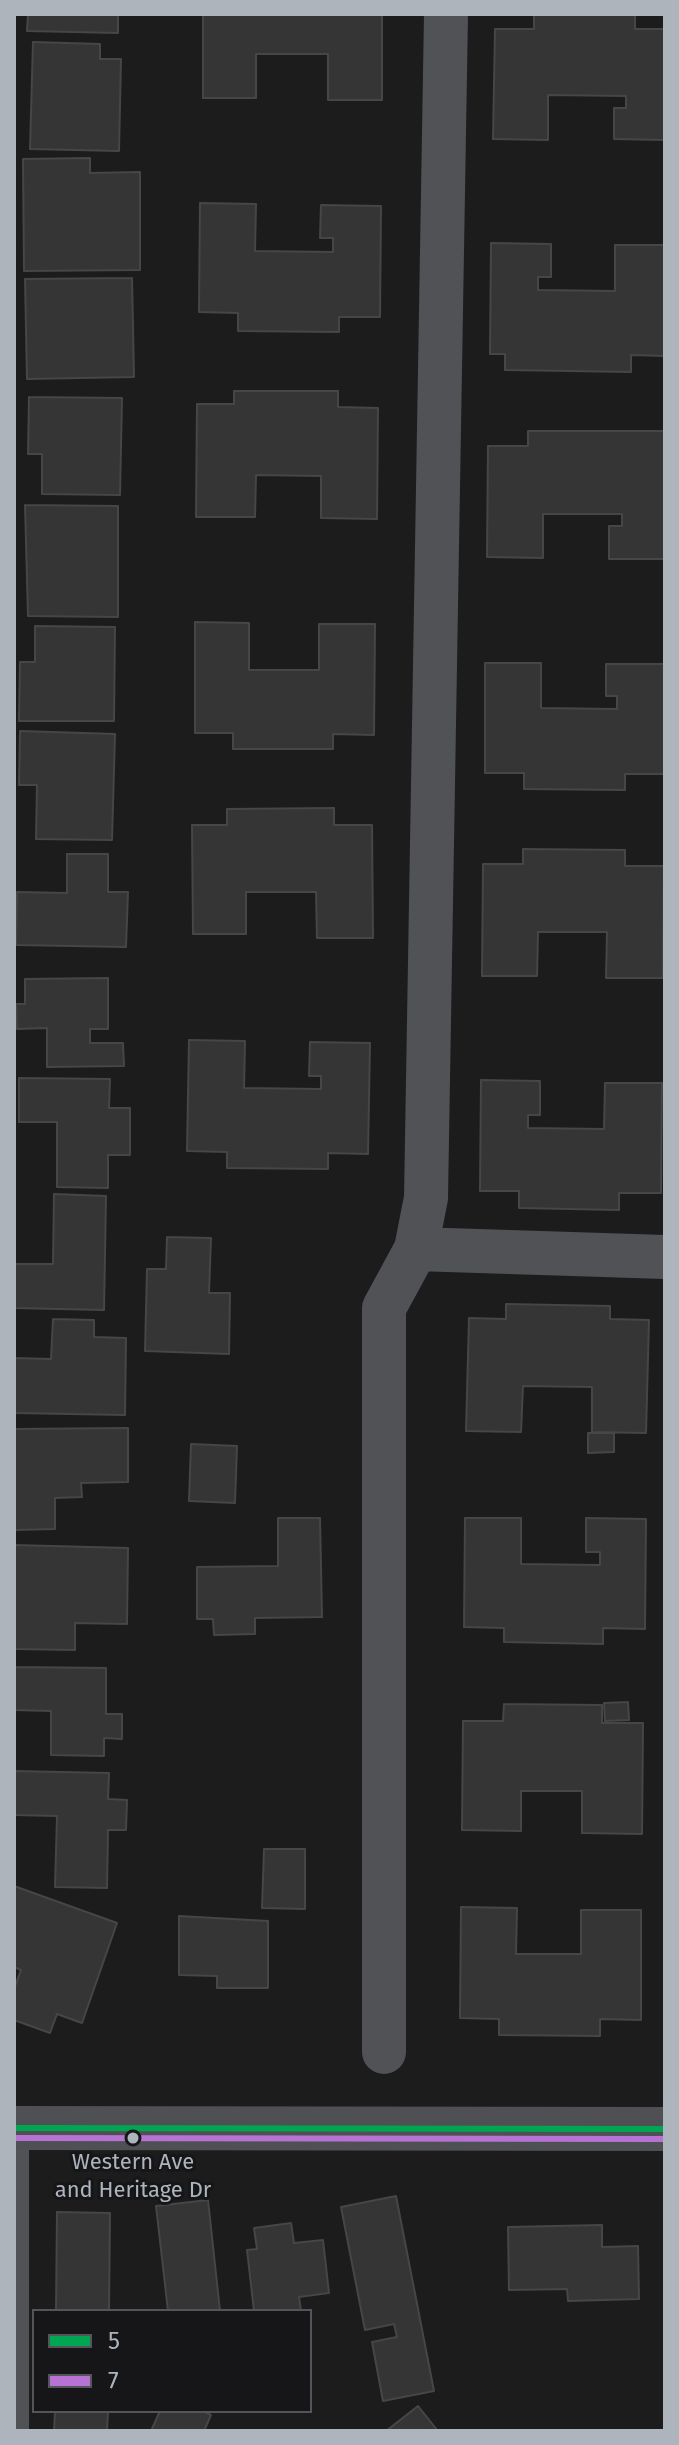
<!DOCTYPE html>
<html>
<head>
<meta charset="utf-8">
<style>
	body { margin:0 }
	#map { position:relative; width:679px; height:2445px; overflow:hidden; background:#1c1c1c; font-family:"Fira Sans",sans-serif }
	canvas { display:block }
	.frame { position:absolute; inset:0; border:16px solid #aeb4bc; pointer-events:none }
	.legend { position:absolute; left:32px; top:2309px; width:280px; height:104px; box-sizing:border-box; background:#161618; border:2px solid #53555a; margin:0; padding:10px 14px; list-style:none; font-size:24px; color:#aeb4bc }
	.legend li { display:flex; align-items:center; gap:16px; height:40px }
	.legend b { width:40px; border:2px solid #53555a }
</style>
</head>
<body>
<div id="map">
<canvas width="679" height="2445"></canvas>
<div class="frame"></div>
<ul class="legend">
<li><b style="height:10px;background:#00a651"></b>5</li>
<li><b style="height:10px;background:#b673d3"></b>7</li>
</ul>
</div>
<script>
const context = document.querySelector('canvas').getContext('2d');
context.lineJoin = 'round';
function fill(path, color) { context.fillStyle = color; context.fill(path, 'evenodd'); }
const toPath = rows => new Path2D(rows.map(r => 'M' + r).join(''));
function strokePath(path, color, width, dash) { context.strokeStyle = color; context.lineWidth = width; context.lineCap = dash ? 'butt' : 'round'; context.setLineDash(dash || []); context.stroke(path); }
function label(font, color, halo, rows, align = 'center') {
  context.font = font + ' "Fira Sans",sans-serif'; context.lineWidth = 6; context.setLineDash([]); context.textBaseline = 'middle'; context.strokeStyle = halo; context.fillStyle = color; for (const [text, x, y, turn = 0] of rows) {
    context.save(); context.translate(x, y); context.rotate((+turn || 0) * Math.PI / 180); context.textAlign = isNaN(turn) ? turn : align; if (halo) context.strokeText(text, 0, 0); context.fillText(text, 0, 0); context.restore();
  }
}
const building = toPath([
	[28,14,118,14,118,33,27,31,28,14],
	[203,14,382,14,382,100,328,100,328,54,256,54,256,98,203,98,203,14],
	[534,14,635,14,635,29,665,29,665,140,614,139,614,108,626,108,626,96,548,95,548,140,493,139,495,29,534,29,534,14],
	[33,42,100,44,100,59,121,59,119,151,30,149,33,42],
	[90,158,90,173,140,172,140,270,24,271,23,159,90,158],
	[200,203,256,204,255,251,333,252,333,238,320,238,321,205,381,206,380,317,339,317,339,332,238,331,238,313,199,312,200,203],
	[491,243,551,244,551,277,538,277,538,290,615,291,615,245,665,245,665,356,631,355,631,372,505,370,505,354,490,354,491,243],
	[132,278,134,377,27,379,25,279,132,278],
	[234,391,338,391,338,407,378,408,377,519,321,518,321,476,256,475,255,517,196,517,197,404,234,404,234,391],
	[29,397,122,398,120,495,42,494,42,454,28,454,29,397],
	[528,431,665,431,665,559,609,559,609,526,622,526,622,514,543,514,543,558,487,557,488,446,528,446,528,431],
	[25,505,118,506,118,617,28,616,25,505],
	[195,622,249,623,249,670,319,670,319,624,375,624,374,735,333,734,333,749,233,749,233,733,195,733,195,622],
	[35,626,115,627,114,721,19,721,20,662,35,662,35,626],
	[485,663,541,663,541,708,617,709,617,696,606,696,606,664,665,664,665,774,625,774,625,790,524,789,524,773,485,773,485,663],
	[20,731,115,734,112,840,36,839,37,785,19,785,20,731],
	[334,808,334,825,372,825,373,938,317,938,316,892,246,892,246,934,193,934,192,825,227,825,227,809,334,808],
	[523,849,625,850,625,866,664,866,663,978,606,978,607,932,538,932,537,976,482,976,483,864,523,864,523,849],
	[67,854,108,854,108,892,128,892,126,947,16,945,17,892,67,893,67,854],
	[108,978,108,1029,90,1029,90,1043,123,1043,124,1066,47,1067,47,1028,17,1029,16,1004,25,1004,25,979,108,978],
	[189,1040,245,1041,244,1088,321,1089,321,1076,309,1076,310,1042,370,1043,368,1154,328,1153,328,1169,227,1168,227,1152,187,1151,189,1040],
	[19,1078,110,1079,109,1108,130,1108,130,1155,108,1155,108,1188,57,1187,57,1122,19,1122,19,1078],
	[481,1080,540,1081,540,1115,528,1115,528,1128,604,1129,605,1083,662,1083,661,1193,619,1193,619,1210,519,1208,519,1191,480,1191,481,1080],
	[54,1194,106,1196,104,1310,14,1308,14,1264,53,1264,54,1194],
	[167,1237,211,1238,209,1293,230,1293,229,1354,145,1351,147,1269,166,1269,167,1237],
	[506,1304,610,1306,610,1319,649,1320,646,1433,592,1432,592,1387,523,1386,521,1432,466,1431,469,1318,506,1319,506,1304],
	[53,1319,94,1320,94,1337,126,1338,125,1415,14,1413,14,1358,51,1359,53,1319],
	[128,1428,128,1482,81,1483,82,1497,55,1498,55,1529,14,1530,14,1429,128,1428],
	[588,1433,614,1433,614,1452,588,1453,588,1433],
	[191,1444,237,1446,235,1503,189,1501,191,1444],
	[278,1518,320,1518,322,1617,255,1618,255,1634,214,1635,213,1619,197,1619,197,1567,278,1566,278,1518],
	[465,1518,521,1518,521,1564,600,1565,600,1552,586,1552,586,1518,646,1519,645,1629,603,1628,603,1644,504,1642,504,1628,464,1627,465,1518],
	[14,1545,128,1548,127,1624,75,1623,75,1650,14,1649,14,1545],
	[15,1667,106,1668,106,1714,122,1714,122,1739,104,1738,104,1756,51,1755,51,1711,14,1710,15,1667],
	[628,1702,629,1720,605,1721,604,1703,628,1702],
	[504,1704,602,1705,602,1723,643,1723,642,1834,582,1833,582,1791,521,1791,521,1831,462,1830,463,1721,503,1721,504,1704],
	[14,1771,109,1773,108,1799,127,1800,126,1830,108,1830,107,1888,55,1887,57,1816,14,1815,14,1771],
	[264,1849,305,1849,305,1909,262,1908,264,1849],
	[14,1886,117,1923,82,2023,57,2014,50,2033,14,2020,14,1989,21,1970,14,1967,14,1886],
	[461,1907,517,1908,516,1954,581,1954,581,1910,641,1910,641,2020,600,2019,600,2036,499,2035,499,2019,460,2018,461,1907],
	[179,1916,268,1921,268,1988,217,1988,217,1976,179,1975,179,1916],
	[396,2196,434,2391,383,2401,372,2342,397,2337,394,2324,365,2330,341,2207,396,2196],
	[208,2200,220,2311,168,2311,156,2206,208,2200],
	[57,2212,110,2213,109,2311,56,2311,57,2212],
	[291,2223,294,2243,323,2240,329,2293,299,2297,301,2311,254,2311,247,2250,257,2249,254,2228,291,2223],
	[602,2225,602,2247,638,2246,639,2299,568,2301,567,2289,509,2290,508,2227,602,2225],
	[418,2406,438,2431,386,2431,418,2406],
	[55,2411,108,2411,107,2431,54,2431,55,2411],
	[160,2411,203,2411,211,2415,204,2431,151,2431,160,2411]
]);
fill(building, '#353536');
strokePath(building, '#444648', 2);
strokePath(toPath([
	[17,2431,17,2128]
]), '#505255', 24);
strokePath(toPath([
	[416,1249,426,1198,446,14],
	[384,2052,384,1308,416,1249,665,1257]
]), '#505255', 44);
strokePath(toPath([
	[14,2128,665,2129]
]), '#4f5053', 44);
strokePath(toPath([
	[14,2128,665,2129]
]), '#00a651', 6);
strokePath(toPath([
	[14,2138,665,2139]
]), '#b673d3', 6);
for (const [x, y, r, color] of [
	[133,2138,7,"#aeb4bc"]
]) { const dot = new Path2D(); dot.arc(x, y, r, 0, 2 * Math.PI); context.fillStyle = color; context.fill(dot); strokePath(dot, '#161618', 3); }
label('22px', '#aeb4bc', '#161618', [
	["Western Ave",133,2163],
	["and Heritage Dr",133,2191]
]);
</script>
</body>
</html>
